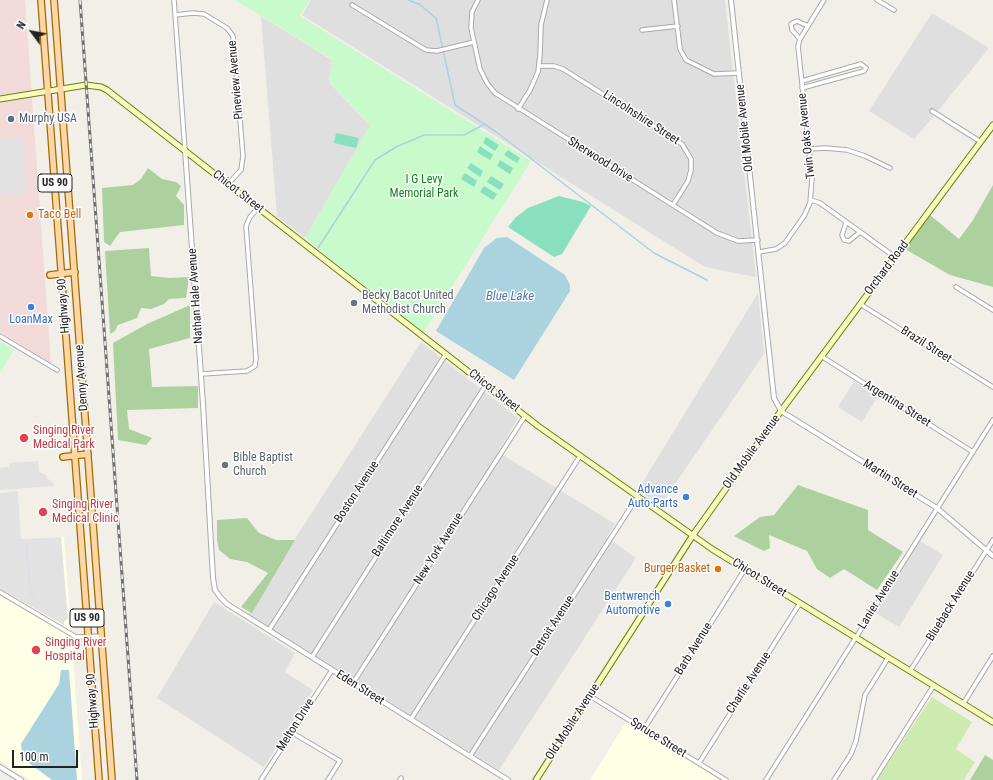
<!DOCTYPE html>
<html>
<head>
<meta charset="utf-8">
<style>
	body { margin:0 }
	#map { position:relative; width:993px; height:780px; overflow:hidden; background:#f2efe9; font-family:"Roboto Condensed",sans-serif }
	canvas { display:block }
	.north { position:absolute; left:12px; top:12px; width:40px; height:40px; -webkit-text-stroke:3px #fff; paint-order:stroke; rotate:302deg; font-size:11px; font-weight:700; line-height:16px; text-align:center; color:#222 }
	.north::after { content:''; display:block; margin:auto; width:14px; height:18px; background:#222; clip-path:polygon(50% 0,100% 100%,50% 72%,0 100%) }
	.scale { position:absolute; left:12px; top:750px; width:66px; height:18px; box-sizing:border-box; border:2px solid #222; border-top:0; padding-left:5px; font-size:12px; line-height:14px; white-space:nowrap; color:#222; -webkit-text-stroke:3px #fff; paint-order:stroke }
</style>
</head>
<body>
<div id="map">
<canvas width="993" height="780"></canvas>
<div class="north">N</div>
<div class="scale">100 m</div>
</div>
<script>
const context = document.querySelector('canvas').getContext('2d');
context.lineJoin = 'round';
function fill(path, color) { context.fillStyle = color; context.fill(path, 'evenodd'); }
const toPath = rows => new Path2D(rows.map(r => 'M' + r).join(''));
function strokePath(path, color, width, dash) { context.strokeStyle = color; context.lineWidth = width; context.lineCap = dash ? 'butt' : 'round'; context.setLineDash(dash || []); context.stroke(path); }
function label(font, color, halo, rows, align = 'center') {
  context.font = font + ' "Roboto Condensed",sans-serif'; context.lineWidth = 3; context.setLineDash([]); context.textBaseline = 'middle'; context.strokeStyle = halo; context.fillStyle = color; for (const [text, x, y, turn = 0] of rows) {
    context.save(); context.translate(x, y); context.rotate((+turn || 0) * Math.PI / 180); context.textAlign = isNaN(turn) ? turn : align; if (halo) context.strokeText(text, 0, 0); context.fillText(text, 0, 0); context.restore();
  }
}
fill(toPath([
	[311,0,725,0,756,277,705,267,302,15],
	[932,13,989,48,938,111,979,137,975,143,934,116,914,139,869,111],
	[261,16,332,60,329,82,370,126,305,238,277,216],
	[758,293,764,354,660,506,638,490],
	[421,342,518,418,498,452,615,524,607,537,636,558,499,770,247,614],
	[854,381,878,396,862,422,838,407],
	[919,540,943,555,899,627,874,612],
	[214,602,295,653,285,672,313,690,264,767,157,698]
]), '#e0dfdf');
fill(toPath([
	[0,0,25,0,51,364,0,332]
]), '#f2dad9');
fill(toPath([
	[18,491,21,539,64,537,82,780,30,780,0,761,0,493],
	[626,722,720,780,590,780]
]), '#ffffe5');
fill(toPath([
	[932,697,972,722,956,749,975,762,964,780,877,780]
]), '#cdebb0');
fill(toPath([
	[148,168,162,179,176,182,181,186,176,196,184,205,184,225,120,232,110,246,104,242,102,188,133,185,141,179],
	[993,185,993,287,950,275,905,249,930,215,959,239,973,220],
	[149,248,151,276,170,278,189,277,186,298,169,299,164,304,151,309,141,308,137,318,118,325,115,331,110,334,105,251],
	[190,305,190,338,149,349,152,387,198,386,198,408,127,410,129,429,152,438,146,445,118,440,113,343,147,324],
	[798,485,868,510,868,530,903,552,877,590,844,569,830,578,817,569,807,551,769,535,770,548,764,551,734,536,760,517,774,515],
	[247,518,259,533,276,540,295,540,252,613,241,607,268,573,247,562,230,559,219,550,217,540,217,520],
	[985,755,993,760,993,780,970,780]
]), '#add19e');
fill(toPath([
	[235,0,310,0,300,16,531,161,423,333,305,238,370,126,329,81,332,59],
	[0,341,14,350,0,373]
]), '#c8facc');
fill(toPath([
	[336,133,359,138,356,148,334,143],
	[486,137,499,145,495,151,483,143],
	[480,146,493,155,490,160,477,152],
	[508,150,520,158,517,163,504,155],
	[500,160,513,168,510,174,497,166],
	[471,163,483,171,480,177,467,168],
	[465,173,477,181,474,187,461,179],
	[491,176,504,184,500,190,487,182],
	[484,186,497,194,493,200,480,192],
	[559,196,583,202,591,206,562,254,554,257,508,227,516,217,528,208]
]), '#88e0be');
fill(toPath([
	[22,136,26,193,0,194,0,138],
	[38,461,39,472,46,475,47,478,54,483,54,486,0,490,0,468,9,467,9,463],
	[18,491,21,539,61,537,68,619,64,621,64,625,0,589,0,493]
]), '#e2e2e2');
fill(toPath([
	[25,543,27,543,31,592,36,596,35,597,30,594]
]), '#dddde8');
fill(toPath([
	[507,237,565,275,570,285,570,291,514,380,436,331,484,248,497,238],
	[61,670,69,670,77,780,52,780,29,763,22,754,21,744,59,684]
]), '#aad3df');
strokePath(toPath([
	[408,0,419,4,436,18,455,105,495,131,654,253,707,280],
	[318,248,375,160,396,147,424,135,464,135,485,124]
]), '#aad3df', 1.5);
const minor = toPath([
	[174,0,185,150],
	[478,0,472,12,471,28,480,69,487,83,495,93,717,233,738,241,758,240],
	[674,0,680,49,686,60,714,74,739,73],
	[877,0,894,10],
	[352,5,426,50,437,51,474,42],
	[175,15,193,13,204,14,227,28,233,36,243,156,241,170,228,184],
	[642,30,678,26],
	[800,39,792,30,791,24,797,21,808,26],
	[539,66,554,66,563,69,682,144,691,159,691,170,688,181,673,205],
	[802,81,861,64,866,68,864,71,802,88],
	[518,109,530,90,538,72,540,55,541,25,547,0],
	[932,111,981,142],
	[809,149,825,148,847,150,865,156,890,168],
	[811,200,820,203,895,257],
	[846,223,842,235,844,240,849,241,860,232],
	[759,252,776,249,785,243,804,216,810,203,812,178,798,46,800,39,824,0],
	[956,287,993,310],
	[860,304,993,387],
	[0,336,57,370],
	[821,356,973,452],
	[201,374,247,371,255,366,256,358,246,226,250,217,258,208],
	[0,592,76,637,102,636],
	[269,630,446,354],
	[312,657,486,385],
	[910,671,993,540],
	[353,683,525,416],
	[590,696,726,780],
	[963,704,993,656],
	[411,719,580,456],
	[644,729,745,569],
	[291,732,340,761,328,780],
	[470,756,638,496],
	[699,763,800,603],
	[261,780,332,670],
	[400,780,401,778],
	[766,780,993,420],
	[834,780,851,754,856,741,865,695,888,658],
	[874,780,934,685]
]);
const tertiary = toPath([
	[731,0,774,398,781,411,937,508,993,556],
	[185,150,203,404,213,578,215,590,221,598,227,604,508,780],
	[0,767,21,780]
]);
const secondary = toPath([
	[0,99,86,85,101,87,107,90,538,426,712,549,993,722],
	[536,780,693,535,781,411,993,125]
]);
const primary = toPath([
	[41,0,99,780],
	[54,0,112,780],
	[50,275,75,272],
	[63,457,88,454]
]);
strokePath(minor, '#a9a9a9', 5.5);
strokePath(tertiary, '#a9a9a9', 6);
strokePath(secondary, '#707d05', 7);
strokePath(primary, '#a06b00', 8);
strokePath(minor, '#fff', 3.5);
strokePath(tertiary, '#fff', 4);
strokePath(secondary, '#f7fabf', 5);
strokePath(primary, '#fcd6a4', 5.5);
const rail = toPath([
	[80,0,137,780]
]);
strokePath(rail, '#707070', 3);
strokePath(rail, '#fff', 1.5, [4.5]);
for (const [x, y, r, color] of [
	[11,119,4,"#5c6f8a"],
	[30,215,4,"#e8710a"],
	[354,303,4,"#6b7280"],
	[31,307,4,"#3f7fe0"],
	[24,438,5,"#e0444e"],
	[225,465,4,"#6b7280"],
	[686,497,4,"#3f7fe0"],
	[43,512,5,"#e0444e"],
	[718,569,4,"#e8710a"],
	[668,604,4,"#3f7fe0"],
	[36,650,5,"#e0444e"]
]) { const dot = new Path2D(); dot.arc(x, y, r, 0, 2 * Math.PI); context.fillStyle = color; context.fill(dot); strokePath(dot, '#fff', 1.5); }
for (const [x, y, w] of [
	[55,183,34],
	[87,618,34]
]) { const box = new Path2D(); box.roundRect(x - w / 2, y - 9, w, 18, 3); context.fillStyle = '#fff'; context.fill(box); strokePath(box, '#222', 1); }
label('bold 11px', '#222', null, [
	["US 90",55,183],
	["US 90",87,618]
]);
label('12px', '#222', '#fff', [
	["Pineview Avenue",236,80,-95],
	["Lincolnshire Street",641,118,33],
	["Old Mobile Avenue",745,128,-96],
	["Twin Oaks Avenue",807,136,-96],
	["Sherwood Drive",600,160,32],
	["Chicot Street",238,192,38],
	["Orchard Road",887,268,-53],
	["Nathan Hale Avenue",196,296,-94],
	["Highway 90",64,306,-94],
	["Brazil Street",926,345,32],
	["Denny Avenue",82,378,-94],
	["Chicot Street",494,391,38],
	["Argentina Street",897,404,32],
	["Old Mobile Avenue",752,452,-54],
	["Martin Street",890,479,32],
	["Boston Avenue",357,492,-57],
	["Baltimore Avenue",398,521,-57],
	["New York Avenue",439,549,-58],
	["Chicot Street",759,578,32],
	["Chicago Avenue",496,588,-57],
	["Lanier Avenue",879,600,-58],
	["Blueback Avenue",951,606,-58],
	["Detroit Avenue",553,626,-57],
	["Barb Avenue",694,649,-58],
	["Charlie Avenue",749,683,-57],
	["Eden Street",360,688,32],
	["Highway 90",93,701,-94],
	["Old Mobile Avenue",573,722,-57],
	["Melton Drive",296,725,-58],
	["Spruce Street",658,738,32]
]);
label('12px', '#4e5e75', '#fff', [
	["Murphy USA",19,119]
], 'left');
label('12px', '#0c8416', '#fff', [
	["I G Levy",424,180],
	["Memorial Park",424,194]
]);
label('12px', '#c56008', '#fff', [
	["Taco Bell",38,215],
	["Burger Basket",710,569,"right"]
], 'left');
label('12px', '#5b616d', '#fff', [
	["Becky Bacot United",362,296],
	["Methodist Church",362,310],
	["Bible Baptist",233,458],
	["Church",233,472]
], 'left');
label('12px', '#366cbe', '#fff', [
	["LoanMax",31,320,"center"],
	["Advance",678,490],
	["Auto Parts",678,504],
	["Bentwrench",660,597],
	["Automotive",660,611]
], 'right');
label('12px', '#be3a42', '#fff', [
	["Singing River",33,431],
	["Medical Park",33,445],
	["Singing River",52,505],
	["Medical Clinic",52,519],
	["Singing River",45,643],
	["Hospital",45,657]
], 'left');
label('italic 13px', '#4a7aab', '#fff', [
	["Blue Lake",510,297]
]);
</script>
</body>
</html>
